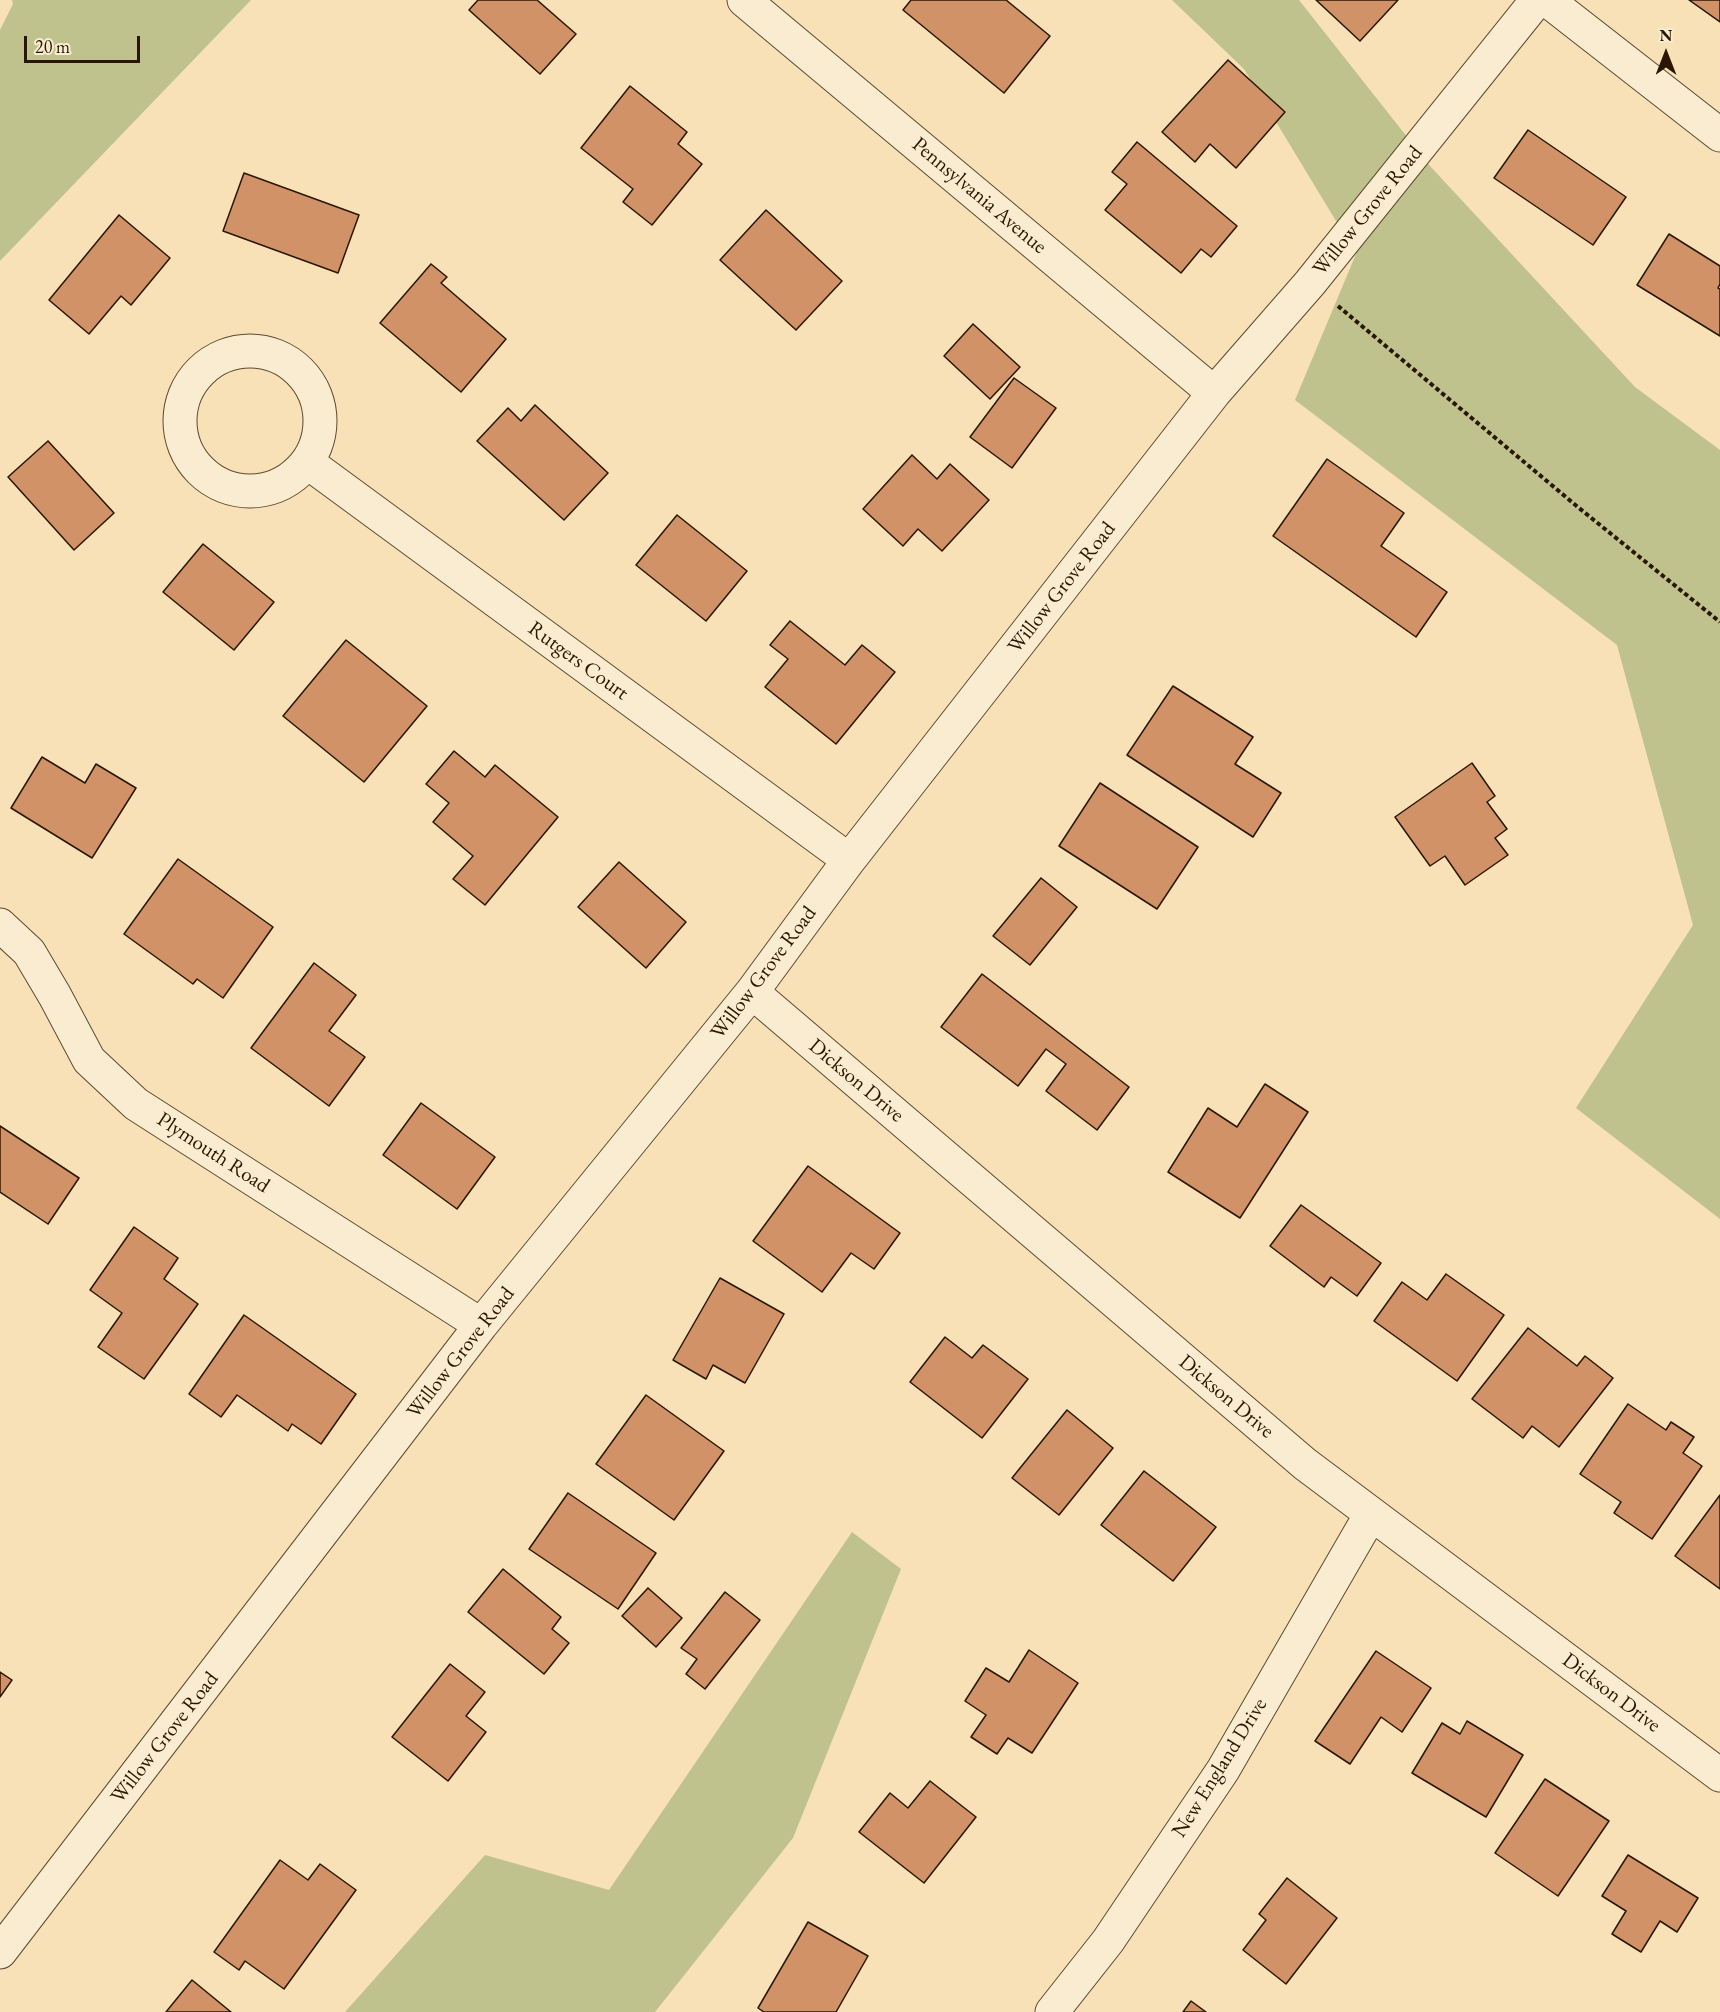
<!DOCTYPE html>
<html>
<head>
<meta charset="utf-8">
<style>
	body { margin:0 }
	#map { position:relative; width:1720px; height:2012px; overflow:hidden; background:#f8e1b6; font-family:"EB Garamond",serif }
	canvas { display:block }
	.north { position:absolute; left:1636px; top:24px; width:60px; height:60px; -webkit-text-stroke:4px #faecd0; paint-order:stroke; rotate:0deg; font-size:16px; font-weight:700; line-height:24px; text-align:center; color:#291702 }
	.north::after { content:''; display:block; margin:auto; width:21px; height:27px; background:#291702; clip-path:polygon(50% 0,100% 100%,50% 72%,0 100%) }
	.scale { position:absolute; left:24px; top:36px; width:116px; height:27px; box-sizing:border-box; border:3px solid #291702; border-top:0; padding-left:8px; font-size:18px; line-height:21px; white-space:nowrap; color:#291702; -webkit-text-stroke:4px #faecd0; paint-order:stroke }
</style>
</head>
<body>
<div id="map">
<canvas width="1720" height="2012"></canvas>
<div class="north">N</div>
<div class="scale">20 m</div>
</div>
<script>
const context = document.querySelector('canvas').getContext('2d');
context.lineJoin = 'round';
function fill(path, color) { context.fillStyle = color; context.fill(path, 'evenodd'); }
const toPath = rows => new Path2D(rows.map(r => 'M' + r).join(''));
function strokePath(path, color, width, dash) { context.strokeStyle = color; context.lineWidth = width; context.lineCap = dash ? 'butt' : 'round'; context.setLineDash(dash || []); context.stroke(path); }
function label(font, color, halo, rows, align = 'center') {
  context.font = font + ' "EB Garamond",serif'; context.lineWidth = 4.5; context.setLineDash([]); context.textBaseline = 'middle'; context.strokeStyle = halo; context.fillStyle = color; for (const [text, x, y, turn = 0] of rows) {
    context.save(); context.translate(x, y); context.rotate((+turn || 0) * Math.PI / 180); context.textAlign = isNaN(turn) ? turn : align; if (halo) context.strokeText(text, 0, 0); context.fillText(text, 0, 0); context.restore();
  }
}
fill(toPath([
	[12,0,251,0,0,261,0,30,13,4],
	[1172,0,1299,0,1430,166,1635,387,1720,450,1720,1219,1576,1108,1693,925,1617,645,1295,400,1356,254,1244,69],
	[852,1532,901,1569,793,1838,655,2012,345,2012,485,1855,609,1890]
]), '#bfc28c');
const building = toPath([
	[478,0,537,0,576,34,540,74,469,10,478,0],
	[911,0,1006,0,1050,36,1004,93,903,10,911,0],
	[1316,0,1398,0,1360,41,1316,0],
	[1689,0,1720,0,1720,22,1689,0],
	[1228,60,1285,112,1236,168,1210,144,1195,162,1162,132,1228,60],
	[630,86,687,132,678,144,702,164,652,225,623,202,633,189,581,148,630,86],
	[1528,130,1626,197,1593,245,1494,178,1528,130],
	[1137,142,1237,226,1211,257,1201,249,1181,273,1105,210,1127,184,1112,172,1137,142],
	[244,173,359,215,338,273,223,231,244,173],
	[766,210,842,281,796,330,720,260,766,210],
	[119,215,170,258,131,305,121,296,89,334,49,300,119,215],
	[1669,234,1720,266,1720,284,1718,288,1720,289,1720,336,1637,285,1669,234],
	[431,264,447,277,441,283,506,339,461,392,380,323,431,264],
	[973,324,1020,367,990,399,944,356,973,324],
	[1014,378,1056,408,1012,468,970,437,1014,378],
	[535,405,608,473,564,520,477,441,508,408,521,421,535,405],
	[48,441,114,513,74,550,8,477,48,441],
	[912,455,937,479,950,464,989,500,942,551,918,529,903,546,863,509,912,455],
	[1327,459,1404,513,1381,546,1447,592,1416,637,1273,536,1327,459],
	[677,515,747,571,706,621,636,565,677,515],
	[203,544,274,602,234,650,163,592,203,544],
	[790,621,845,665,862,645,895,672,836,744,765,687,788,659,770,645,790,621],
	[346,640,427,706,364,782,283,716,346,640],
	[1173,686,1253,737,1235,764,1281,793,1253,837,1127,755,1173,686],
	[454,751,485,777,495,765,558,817,485,905,453,879,473,856,433,822,449,803,426,784,454,751],
	[42,757,85,783,96,764,136,788,92,858,11,808,42,757],
	[1472,763,1495,796,1487,802,1507,829,1495,838,1508,855,1465,885,1445,856,1430,866,1395,817,1472,763],
	[1100,783,1198,847,1157,909,1059,846,1100,783],
	[178,859,273,927,223,998,197,979,193,984,124,934,178,859],
	[619,862,686,922,646,968,578,907,619,862],
	[1041,878,1077,907,1030,965,993,936,1041,878],
	[314,963,356,995,329,1031,365,1057,329,1106,251,1048,314,963],
	[982,974,1129,1087,1097,1130,1046,1091,1066,1064,1046,1049,1018,1086,941,1027,982,974],
	[1265,1084,1308,1112,1240,1218,1168,1172,1208,1108,1237,1127,1265,1084],
	[421,1103,495,1157,457,1209,383,1155,421,1103],
	[0,1126,79,1178,48,1224,0,1192,0,1126],
	[808,1166,900,1233,874,1269,851,1253,822,1292,753,1241,808,1166],
	[1301,1205,1381,1263,1357,1296,1331,1277,1324,1287,1270,1246,1301,1205],
	[134,1227,178,1258,164,1279,198,1304,144,1379,98,1347,122,1313,90,1290,134,1227],
	[1446,1274,1504,1315,1457,1381,1374,1321,1402,1282,1427,1300,1446,1274],
	[720,1278,784,1314,745,1383,713,1365,706,1379,673,1360,720,1278],
	[244,1315,356,1394,321,1444,292,1424,288,1431,237,1395,221,1417,189,1394,244,1315],
	[1528,1328,1577,1366,1585,1356,1613,1378,1559,1447,1532,1426,1523,1438,1472,1399,1528,1328],
	[945,1337,972,1358,983,1345,1028,1379,982,1438,910,1382,945,1337],
	[646,1395,724,1451,674,1520,596,1464,646,1395],
	[1628,1404,1666,1430,1671,1422,1694,1437,1683,1453,1702,1466,1652,1539,1614,1513,1621,1502,1580,1474,1628,1404],
	[1067,1410,1113,1448,1059,1515,1012,1478,1067,1410],
	[1144,1471,1216,1527,1173,1581,1101,1525,1144,1471],
	[568,1493,656,1553,618,1609,529,1549,568,1493],
	[1720,1495,1720,1589,1675,1556,1720,1495],
	[503,1569,561,1617,552,1629,569,1643,544,1674,468,1612,503,1569],
	[648,1588,682,1618,656,1647,622,1616,648,1588],
	[725,1592,760,1620,705,1689,686,1674,697,1659,681,1648,725,1592],
	[1029,1650,1078,1683,1032,1753,1008,1738,997,1754,971,1737,986,1715,965,1701,986,1668,1009,1682,1029,1650],
	[1376,1651,1431,1688,1402,1732,1381,1717,1350,1764,1315,1741,1376,1651],
	[450,1664,485,1692,466,1716,486,1732,448,1781,392,1737,450,1664],
	[0,1672,12,1680,0,1697,0,1672],
	[1467,1721,1523,1755,1486,1817,1412,1773,1442,1723,1460,1734,1467,1721],
	[1545,1779,1609,1821,1558,1896,1495,1853,1545,1779],
	[930,1781,976,1817,924,1883,859,1832,890,1793,908,1808,930,1781],
	[1628,1855,1698,1898,1677,1932,1660,1921,1641,1952,1612,1934,1626,1911,1602,1896,1628,1855],
	[280,1860,308,1880,320,1864,356,1890,284,1989,245,1961,239,1970,214,1952,280,1860],
	[1287,1878,1337,1918,1286,1984,1243,1950,1266,1920,1259,1914,1287,1878],
	[808,1922,868,1956,836,2012,764,2012,758,2008,808,1922],
	[192,1980,231,2012,166,2012,192,1980],
	[1191,2001,1206,2012,1183,2012,1191,2001]
]);
fill(building, '#d29267');
strokePath(building, '#291702', 1.5);
const street = toPath([
	[744,0,1214,393],
	[1547,0,1720,135],
	'180 421a70 70 0 1 1 140 0a70 70 0 1 1-140 0Z',
	[307,462,849,860],
	[0,925,29,952,55,996,89,1060,136,1104,481,1325],
	[752,992,1305,1464,1720,1775],
	[0,1952,481,1325,752,992,849,860,1214,393,1310,283,1537,0],
	[1052,2012,1108,1941,1223,1770,1371,1514]
]);
strokePath(street, '#5d4a2f', 35);
strokePath(toPath([
	[1338,306,1579,508,1720,622]
]), '#291702', 4, [4.5, 3]);
strokePath(street, '#faecd0', 33);
label('21px', '#291702', '#faecd0', [
	["Pennsylvania Avenue",979,196,40],
	["Willow Grove Road",1368,211,-51],
	["Willow Grove Road",1062,588,-52],
	["Rutgers Court",578,661,36],
	["Willow Grove Road",764,973,-53],
	["Dickson Drive",856,1081,40],
	["Plymouth Road",213,1153,33],
	["Willow Grove Road",461,1353,-52],
	["Dickson Drive",1226,1397,40],
	["Dickson Drive",1611,1693,37],
	["Willow Grove Road",165,1738,-52],
	["New England Drive",1220,1768,-58]
]);
</script>
</body>
</html>
